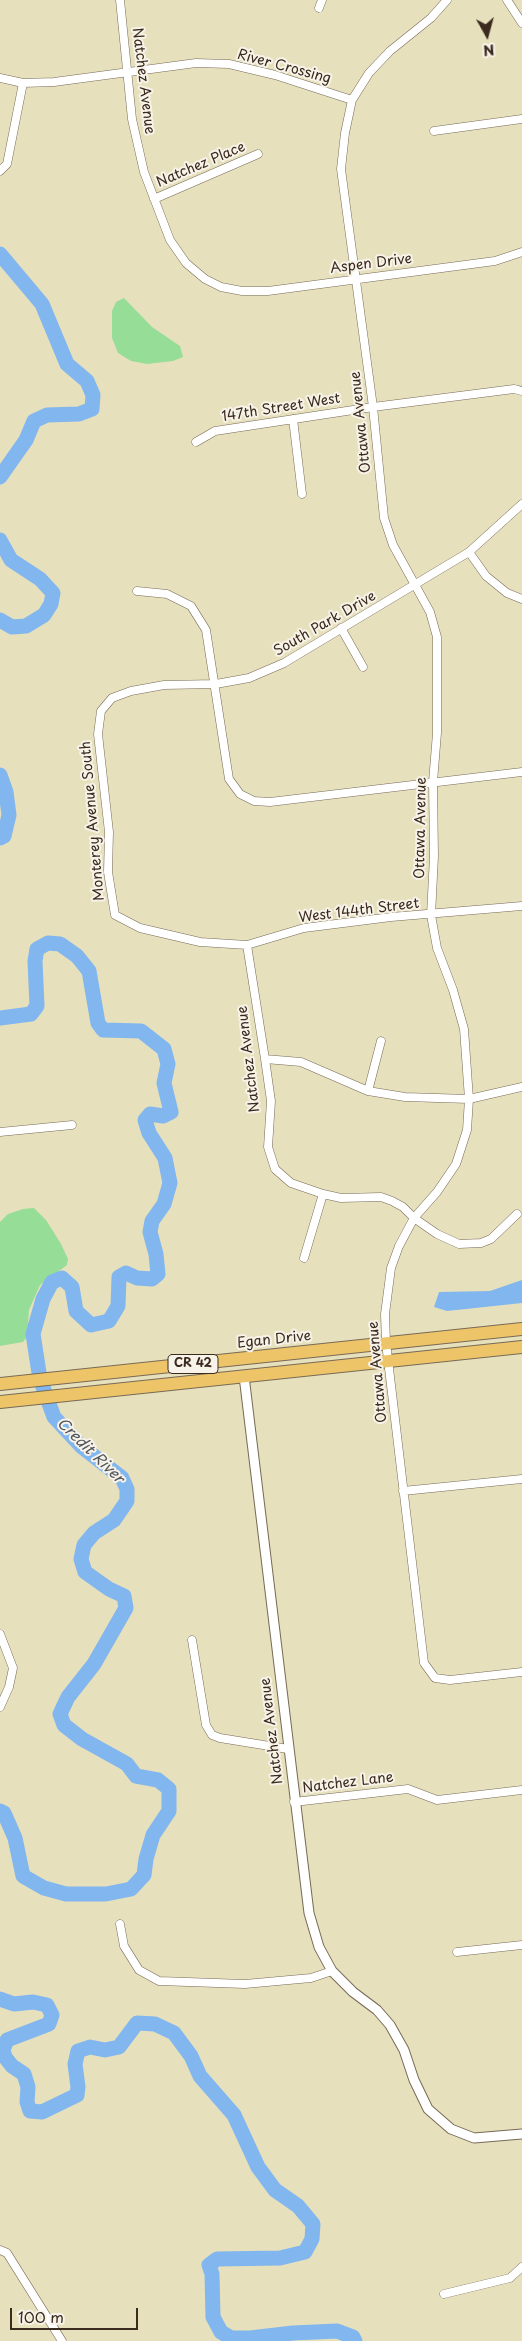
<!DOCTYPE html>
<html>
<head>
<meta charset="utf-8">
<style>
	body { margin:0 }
	#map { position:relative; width:522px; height:2341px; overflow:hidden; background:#e7e0bd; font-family:"Playpen Sans",sans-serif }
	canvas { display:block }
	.north { position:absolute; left:462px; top:10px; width:50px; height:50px; -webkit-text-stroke:4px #f7f3e8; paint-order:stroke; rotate:173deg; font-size:14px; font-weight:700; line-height:20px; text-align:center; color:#3b2a1e }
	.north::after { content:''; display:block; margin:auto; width:18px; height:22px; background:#3b2a1e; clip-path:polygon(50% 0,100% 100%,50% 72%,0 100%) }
	.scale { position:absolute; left:10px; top:2308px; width:128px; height:22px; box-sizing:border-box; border:2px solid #3b2a1e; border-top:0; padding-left:6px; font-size:15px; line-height:18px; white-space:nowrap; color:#3b2a1e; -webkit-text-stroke:4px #f7f3e8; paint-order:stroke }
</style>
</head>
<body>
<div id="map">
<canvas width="522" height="2341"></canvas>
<div class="north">N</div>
<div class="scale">100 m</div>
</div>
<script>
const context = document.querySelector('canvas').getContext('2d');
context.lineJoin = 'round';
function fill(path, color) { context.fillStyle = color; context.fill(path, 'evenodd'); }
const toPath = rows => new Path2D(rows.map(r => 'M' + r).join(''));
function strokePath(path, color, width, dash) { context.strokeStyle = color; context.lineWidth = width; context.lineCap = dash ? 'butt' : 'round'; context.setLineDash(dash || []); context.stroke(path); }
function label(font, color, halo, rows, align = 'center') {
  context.font = font + ' "Playpen Sans",sans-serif'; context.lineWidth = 4; context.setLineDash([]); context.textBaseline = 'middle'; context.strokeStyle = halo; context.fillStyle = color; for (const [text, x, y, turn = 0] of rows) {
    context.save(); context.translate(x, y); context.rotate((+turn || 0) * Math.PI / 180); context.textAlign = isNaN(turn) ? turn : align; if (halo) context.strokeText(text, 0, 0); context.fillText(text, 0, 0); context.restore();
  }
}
fill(toPath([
	[124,298,152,327,180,346,183,357,173,361,147,364,131,361,118,353,112,338,112,311,116,302],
	[34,1208,46,1220,61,1244,68,1259,67,1265,40,1285,29,1310,27,1337,23,1342,0,1346,0,1222,8,1214,23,1209]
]), '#96dd97');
fill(toPath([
	[522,1280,522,1303,447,1311,434,1307,439,1292,490,1291]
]), '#81b6ef');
strokePath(toPath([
	[0,254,42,304,67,364,87,381,93,395,92,409,79,414,47,415,34,421,26,440,0,477],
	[0,540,11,560,40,579,53,593,51,604,44,615,26,626,12,627,0,620],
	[0,775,6,792,9,815,4,836,0,838],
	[0,1018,31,1014,37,1006,35,961,37,949,48,943,60,944,77,956,89,971,98,1023,103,1030,141,1031,164,1049,168,1064,164,1083,171,1112,163,1116,150,1114,145,1120,149,1133,165,1158,170,1183,164,1204,152,1221,150,1232,156,1254,158,1274,152,1279,137,1278,126,1273,119,1277,118,1306,109,1321,91,1325,76,1311,72,1287,62,1278,52,1282,43,1299,33,1334,40,1379,54,1417,81,1446,122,1478,127,1489,127,1501,114,1520,94,1533,84,1545,81,1559,85,1572,109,1589,124,1596,126,1608,94,1664,68,1697,60,1714,64,1725,82,1739,127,1764,136,1776,158,1780,169,1789,169,1811,153,1835,146,1859,144,1875,131,1889,106,1894,66,1894,44,1888,23,1876,15,1838,4,1813,0,1811],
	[0,1999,14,2004,33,2002,47,2005,52,2015,49,2024,7,2040,3,2050,5,2057,12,2066,24,2074,28,2087,27,2102,30,2111,42,2112,77,2095,78,2087,75,2064,78,2051,90,2047,105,2050,119,2047,137,2023,155,2024,174,2033,191,2056,200,2076,234,2115,258,2167,275,2190,298,2206,313,2224,312,2239,305,2252,280,2258,217,2259,209,2265,212,2274,213,2317,221,2332,231,2338,250,2338,293,2333,337,2331,353,2337,355,2341]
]), '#81b6ef', 15);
const minor = toPath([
	[120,0,132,119,144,172,170,240,186,263,205,279,221,287,242,291,268,291,495,261,522,252],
	[447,0,431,18,390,51,369,73,352,100,345,133,341,169,373,407,384,518,393,545,430,612,437,637,437,733,433,782,434,856,431,915,437,948,453,990,464,1029,469,1099,467,1130,456,1164,437,1192,414,1218,399,1246,391,1268,385,1314,386,1343,424,1663,435,1678,450,1680,522,1672],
	[507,0,522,23],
	[319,8,322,0],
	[0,78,23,83,54,82,196,63,229,64,275,75,352,100],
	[434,131,522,119],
	[0,171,7,164,23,83],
	[154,199,258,154],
	[293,419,302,494],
	[196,442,215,431,373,407,514,389,522,391],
	[522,504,469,552,284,663,249,678,216,684,164,685,131,691,112,698,101,711,98,734,109,832,108,872,115,915,140,928,200,942,247,945,304,928,391,917,522,906],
	[469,552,486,576,507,593,522,599],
	[137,591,167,594,191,606,206,630,229,779,240,794,254,801,270,802,522,772],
	[341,628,363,667],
	[247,945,265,1059,271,1101,268,1147,275,1169,291,1183,323,1194,341,1198,381,1197,392,1201,403,1207,414,1218,437,1234,459,1244,481,1243,491,1239,517,1214],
	[265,1059,301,1062,368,1091,405,1097,469,1099,522,1087],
	[368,1091,381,1041],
	[0,1132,72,1125],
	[304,1258,323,1194],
	[403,1491,522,1479],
	[0,1634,13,1668,9,1687,0,1707],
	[192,1640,206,1725,212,1735,220,1738,288,1749],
	[294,1802,408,1789,437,1800,522,1790],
	[120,1924,124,1946,139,1970,159,1981,245,1984,311,1978,332,1971],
	[457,1952,522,1945],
	[0,2250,7,2253,62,2341],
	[444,2294,510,2278,522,2267]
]);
const tertiary = toPath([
	[244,1376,309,1913,319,1947,332,1971,353,1992,377,2010,390,2025,404,2050,414,2080,428,2109,451,2129,474,2138,522,2134]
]);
const trunk = toPath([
	[0,1384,522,1329],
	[0,1402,522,1347]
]);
strokePath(minor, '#776a56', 9);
strokePath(tertiary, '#776a56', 11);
strokePath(trunk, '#776a56', 14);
strokePath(minor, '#fff', 8);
strokePath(tertiary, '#fff', 9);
strokePath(trunk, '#eec469', 12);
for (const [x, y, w] of [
	[193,1364,50]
]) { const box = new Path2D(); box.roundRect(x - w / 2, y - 9.5, w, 19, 4); context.fillStyle = '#f7f3e8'; context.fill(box); strokePath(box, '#3b2a1e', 1); }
label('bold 12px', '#3b2a1e', null, [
	["CR 42",193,1364]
]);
label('14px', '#3b2a1e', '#f7f3e8', [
	["River Crossing",284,67,15],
	["Natchez Avenue",143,81,83],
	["Natchez Place",201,165,-23],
	["Aspen Drive",371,264,-7],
	["147th Street West",281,408,-9],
	["Ottawa Avenue",361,422,-96],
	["South Park Drive",325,624,-30],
	["Monterey Avenue South",93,821,-95],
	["Ottawa Avenue",421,828,-89],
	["West 144th Street",359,911,-7],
	["Natchez Avenue",249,1059,-97],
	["Egan Drive",274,1340,-6],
	["Ottawa Avenue",378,1372,-95],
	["Natchez Avenue",272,1731,-97],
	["Natchez Lane",348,1783,-7]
]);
label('italic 15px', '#50545d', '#f7f3e8', [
	["Credit River",90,1451,44]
]);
</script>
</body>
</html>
